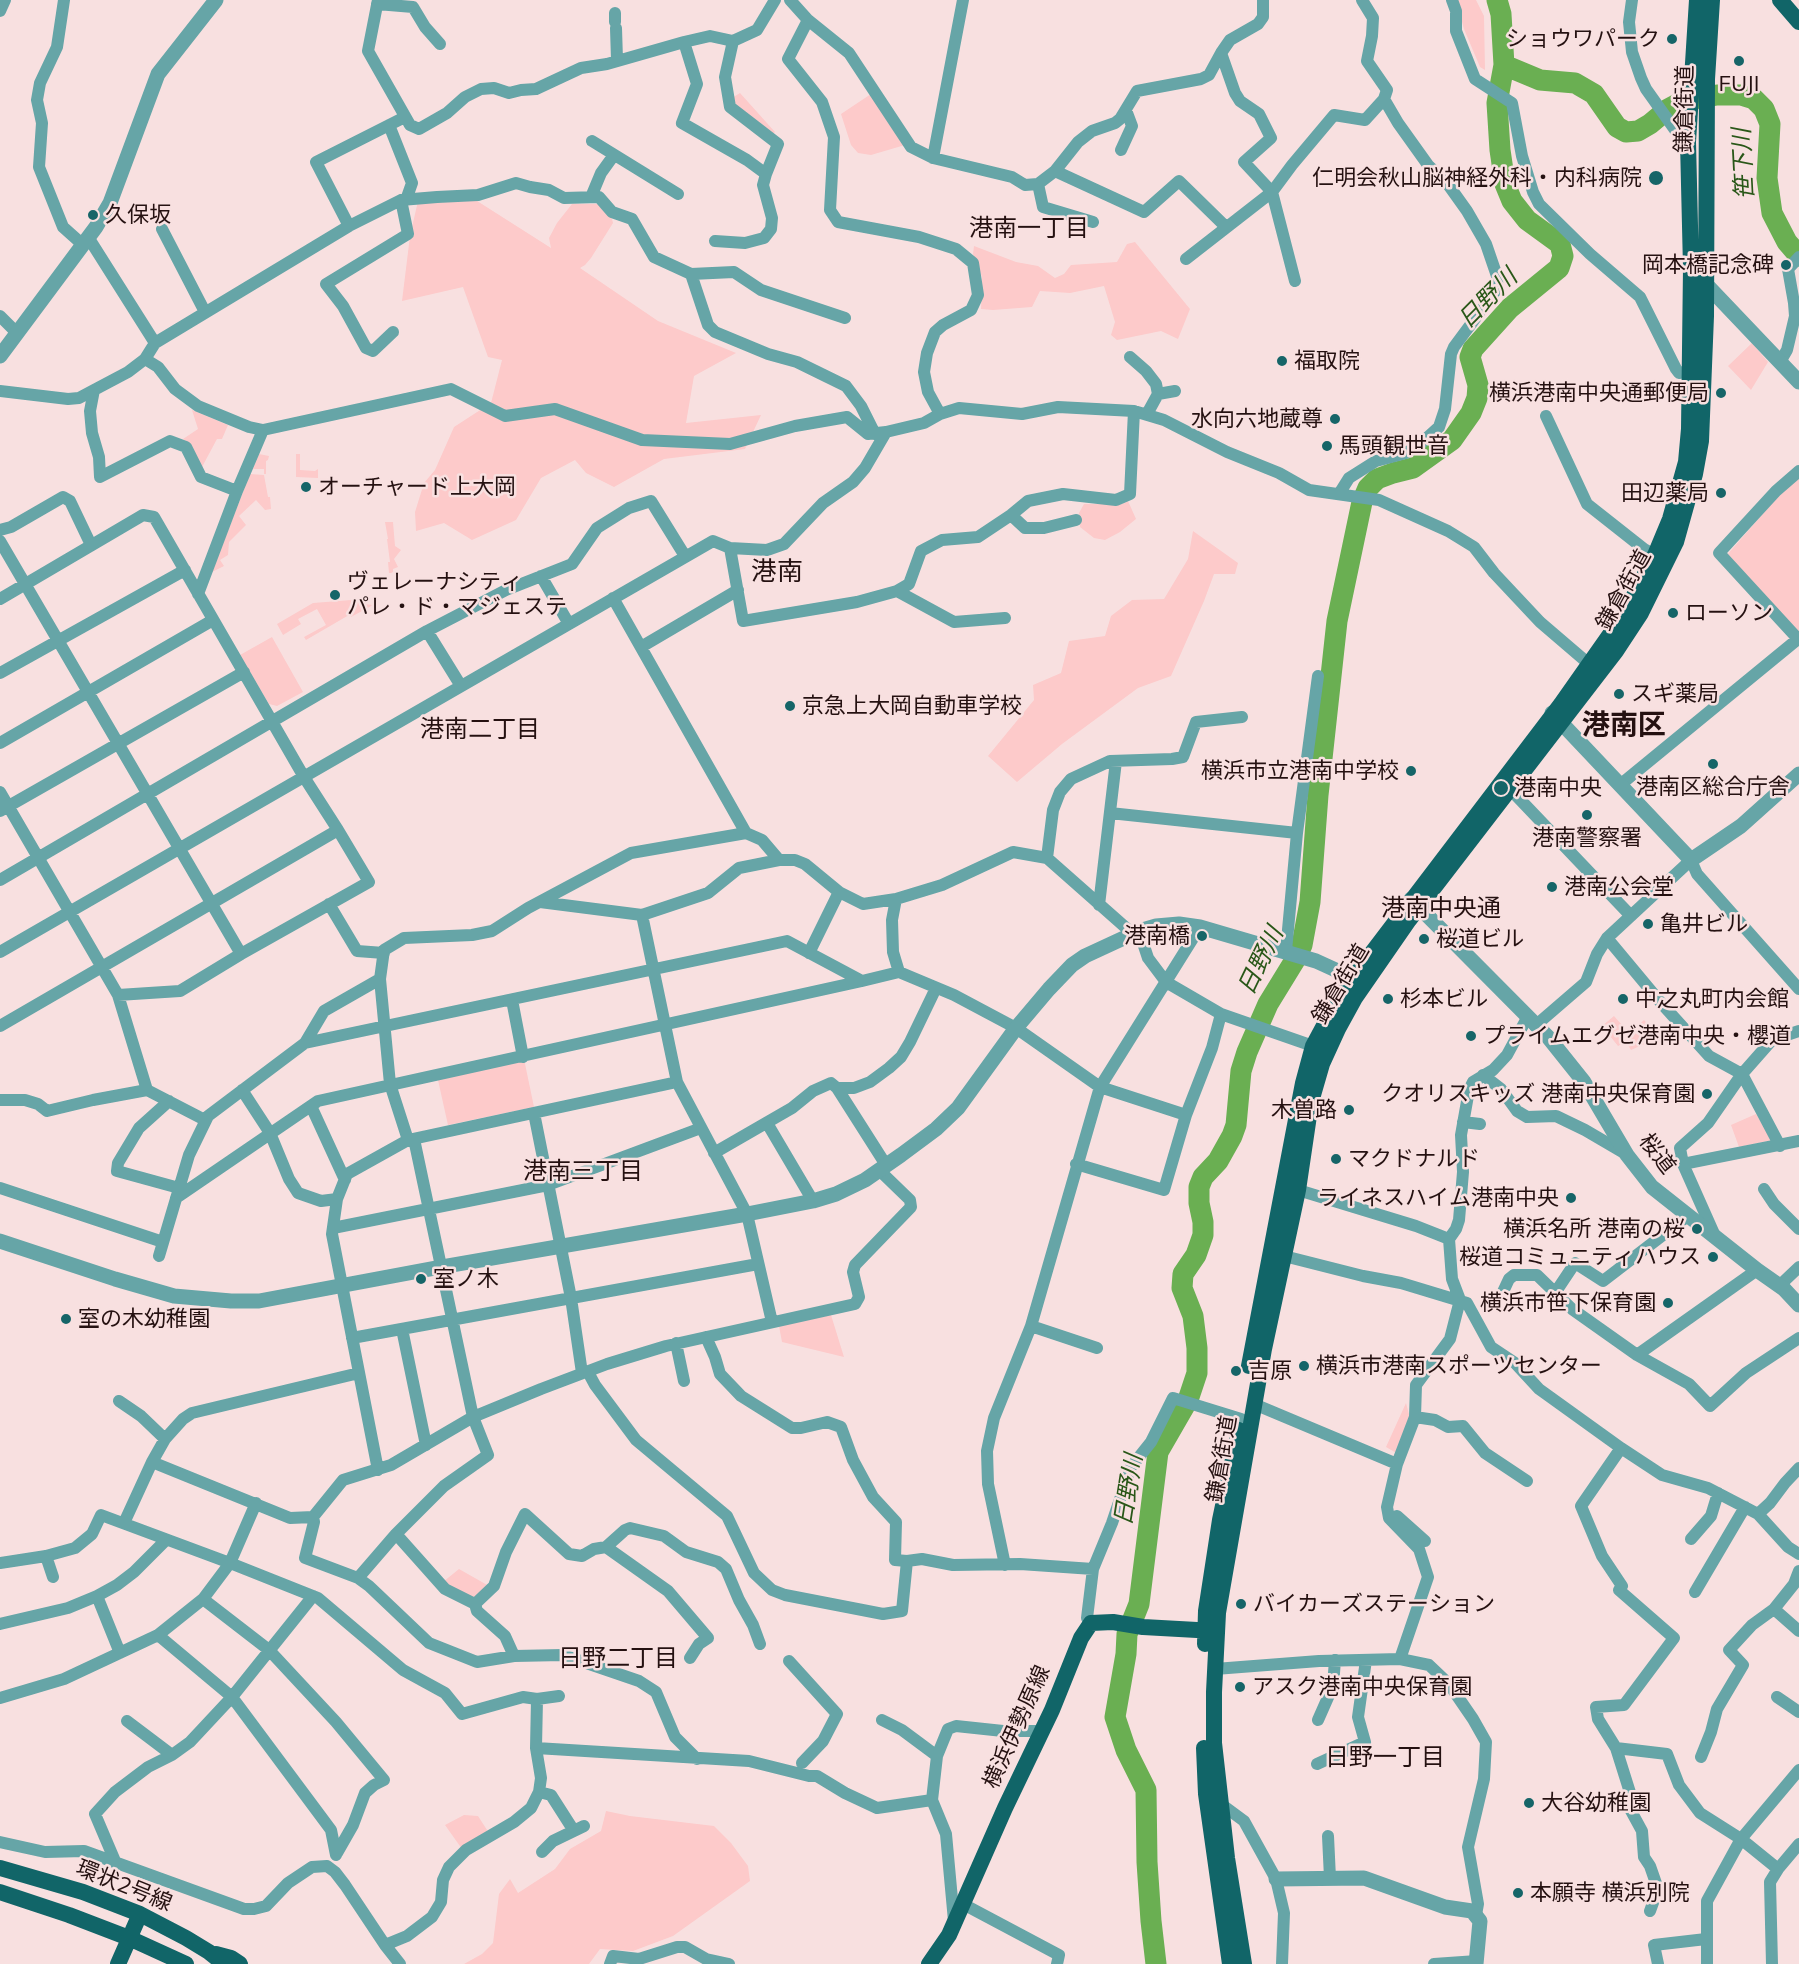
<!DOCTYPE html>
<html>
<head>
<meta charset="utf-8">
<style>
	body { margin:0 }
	canvas { display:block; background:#f8e0e0 }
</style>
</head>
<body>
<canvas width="1799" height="1964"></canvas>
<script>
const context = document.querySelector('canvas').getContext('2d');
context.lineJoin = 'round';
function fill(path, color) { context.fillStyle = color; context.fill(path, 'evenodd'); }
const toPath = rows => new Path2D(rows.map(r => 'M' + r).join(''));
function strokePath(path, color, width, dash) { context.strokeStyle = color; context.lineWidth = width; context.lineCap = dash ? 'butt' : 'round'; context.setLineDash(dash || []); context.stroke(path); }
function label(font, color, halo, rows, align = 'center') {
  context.font = font + ' Mulish,"Noto Sans JP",sans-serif'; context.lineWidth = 5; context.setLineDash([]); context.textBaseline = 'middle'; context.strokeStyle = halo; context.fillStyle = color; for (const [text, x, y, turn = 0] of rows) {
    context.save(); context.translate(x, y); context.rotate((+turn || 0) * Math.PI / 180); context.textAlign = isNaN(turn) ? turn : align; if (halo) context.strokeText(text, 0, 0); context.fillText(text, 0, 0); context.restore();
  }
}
fill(toPath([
	[1456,0,1476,0,1484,16,1485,70,1480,67,1464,29],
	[740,93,775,132,771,136,733,106,732,98],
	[871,94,905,145,871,155,858,153,851,145,841,114],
	[474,199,551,248,549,238,557,223,572,204,598,204,612,219,613,223,591,258,585,265,580,268,658,321,736,353,694,376,686,423,761,415,745,449,664,459,614,487,586,473,575,460,541,478,516,520,472,540,444,523,416,531,415,512,424,483,435,470,454,427,491,403,502,360,488,357,463,287,402,301,410,236,418,201],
	[1135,242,1190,309,1178,339,1161,331,1117,340,1111,335,1115,322,1104,286,1070,293,1040,291,1032,307,993,310,981,309,982,277,973,254,974,246,1016,262,1038,266,1055,278,1064,274,1071,265,1117,262,1127,244],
	[1752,343,1768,362,1751,390,1728,366],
	[192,410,228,425,222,439,217,439,202,467,189,443,183,439,198,429],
	[259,454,269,456,268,460,266,461,266,474,264,474,264,469,253,469],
	[296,454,300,454,300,470,315,471,318,469,318,478,296,477],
	[250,474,264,475,268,497,270,497,271,509,265,510,256,500,239,516,246,525,229,542,228,555,220,560,224,566,212,572],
	[1799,478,1799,634,1727,555,1781,493],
	[1128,501,1136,519,1120,532,1105,540,1094,538,1080,527,1079,513,1084,504,1122,504],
	[385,522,393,522,395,546,401,550,394,559,398,567,393,569,393,572,391,573,389,573,388,562,390,562,387,539,388,539],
	[1193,531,1238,563,1235,574,1214,574,1204,601,1171,676,1138,688,1062,744,1017,782,988,756,1034,700,1033,685,1061,673,1069,641,1105,636,1111,616,1132,600,1164,599,1188,559],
	[364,599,364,604,373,605,351,617,349,615,306,640,304,637,326,625,317,609,298,619,301,624,283,635,277,624,313,603],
	[272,637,303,692,277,706,269,704,240,655],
	[1614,1016,1629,1033,1644,1020,1660,1037,1631,1050,1626,1042,1618,1046,1602,1026],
	[524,1059,534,1107,448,1125,438,1080],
	[1756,1114,1772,1140,1739,1147,1731,1125],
	[831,1315,844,1357,782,1342,779,1326],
	[1406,1403,1410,1418,1398,1454,1386,1447],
	[459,1569,489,1586,474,1600,443,1582],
	[606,1811,630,1816,714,1826,731,1843,748,1866,750,1881,673,1936,633,1951,600,1949,589,1964,464,1964,482,1954,493,1943,499,1894,510,1879,518,1893,555,1869,570,1849,601,1831],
	[464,1815,478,1816,489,1833,462,1849,445,1825]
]), '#fdcaca');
strokePath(toPath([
	[1504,65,1540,80,1575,83,1594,94,1617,127,1626,132,1638,131,1650,124,1668,109,1683,101,1717,95,1741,95,1754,99,1764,109,1770,124,1767,178,1772,213,1787,242,1799,256],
	[1156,1964,1151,1921,1147,1862,1146,1790,1126,1750,1115,1717,1126,1654,1127,1634,1139,1604,1158,1452,1188,1400,1197,1373,1197,1348,1193,1316,1182,1288,1183,1274,1196,1255,1203,1235,1203,1222,1199,1203,1199,1187,1203,1177,1218,1161,1232,1136,1236,1125,1241,1071,1247,1052,1268,1004,1295,960,1302,945,1310,902,1318,795,1337,621,1362,502,1368,488,1377,479,1393,473,1413,468,1452,440,1471,413,1477,398,1478,385,1470,357,1473,349,1510,308,1559,268,1563,256,1560,244,1527,220,1512,201,1505,184,1500,150,1497,103,1504,65,1501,14,1497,0]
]), '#6aaf52', 21);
strokePath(toPath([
	[64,0,57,47,40,83,37,100,42,123,39,167,63,227,82,244],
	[378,0,368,51,410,125,419,129,447,113,465,97,481,89,494,88,509,93,521,90,536,89,581,68,607,64,684,42,710,36,733,41,757,30,775,0],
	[790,0,808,20,849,53,911,147,933,158,1012,177,1025,185,1038,184,1055,171,1078,142,1092,131,1115,123,1120,119,1137,91,1201,79,1209,75,1221,53],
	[1263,0,1263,17,1258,24,1230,40,1221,53,1235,93,1240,101,1259,114,1271,138,1244,162,1272,192,1295,281],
	[1452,0,1456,11,1456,31,1475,79,1512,103,1522,156,1533,192,1539,204,1590,254,1640,297,1676,369,1679,373,1690,371],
	[1632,0,1629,22,1632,52,1641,78,1646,89,1678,134,1688,142],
	[377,4,413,7,425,27,440,44],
	[0,11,5,0],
	[615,13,615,22],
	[808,20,788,59,822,102,834,137,830,210,838,222,919,237,956,249,973,263,978,295,971,310,943,325,935,332,927,353,924,372,928,392,940,414],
	[616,28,617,60],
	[684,42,697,84,682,123,747,160,766,174],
	[389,125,412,183,406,200],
	[592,141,678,194],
	[1121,150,1132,126,1126,110],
	[933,158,963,0],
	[1055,171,1144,212,1179,181,1226,227],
	[1038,184,1043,207,1093,222],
	[591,197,601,173,614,155],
	[349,226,401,200,437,197,478,195,516,183,530,187,549,190,564,198,599,197,612,212,632,219,654,257,691,274,734,272,761,290,845,318],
	[162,229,205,312],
	[88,237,155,343],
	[715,241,745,243,764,238,771,229,772,218,763,185,766,174,778,144,730,107,725,77,733,41],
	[1186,259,1272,192,1292,165,1334,115,1365,120,1384,99,1387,90,1367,61,1372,36,1373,18,1362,0],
	[691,274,708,325,715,332,768,354,797,362,846,386,861,406,875,434],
	[0,316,17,333],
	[393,332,373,351,366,348,343,306,326,284,408,234,401,200],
	[1130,357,1146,371,1156,384,1158,394],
	[145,359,158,367,175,389,198,406,249,427,263,430,451,389,505,416,555,409,642,440,730,444,795,426,847,417,868,434,886,432,924,423,940,414,959,408,1022,414,1058,407,1134,411,1164,420,1227,452,1279,473,1309,490,1379,500,1448,531,1474,547,1494,573,1540,622,1589,664],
	[1780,362,1787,350,1795,316,1794,303,1788,269,1799,257],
	[94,390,90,411,92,433,99,457,100,477,170,441,186,447,201,477,237,491],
	[0,391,68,399,79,398,94,390,128,372,145,359,155,343,349,226,316,162,405,117],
	[1147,414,1158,394,1175,391],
	[1546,416,1587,504,1644,549,1655,555],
	[1339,494,1349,478,1368,466,1376,461,1406,453,1418,446,1439,427,1445,409,1451,354,1454,347,1494,293,1498,279,1486,244,1467,211,1447,183,1428,165,1398,123,1384,99],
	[1011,515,1025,528,1044,528,1076,520],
	[0,530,11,527,63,497,70,501,91,545],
	[0,541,241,954],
	[730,548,743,621,857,602,897,591],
	[541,576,569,624],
	[198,594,237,491,263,430],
	[613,598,746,833],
	[0,599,143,515,154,517,304,777,338,830,369,882,241,954,180,991,118,995],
	[1005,618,954,622,897,591,909,584,921,551,942,540,978,537,1011,515,1028,501,1063,494,1116,500,1130,494,1134,411],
	[427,631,461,686],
	[641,647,738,590],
	[0,673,185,570],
	[0,743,213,620],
	[1620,785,1798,639,1719,553,1776,491,1799,471],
	[1510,789,1631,916],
	[0,792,118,995,147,1090,205,1120],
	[0,811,244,672],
	[1110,813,1297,833],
	[1047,858,1053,810,1060,792,1071,779,1110,761,1172,759,1183,757,1196,722,1242,717],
	[0,880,427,631,506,590,572,564,597,528,629,508,651,501,685,556],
	[839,892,863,904,896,899,942,885,1013,852,1047,858,1133,934],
	[896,899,892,920,893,952,899,972],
	[540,902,642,915,708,893,739,868,779,860],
	[329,904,357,951,384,953],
	[1099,905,1116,761],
	[642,915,677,1082,747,1214,772,1322],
	[1139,931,1148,958,1166,982,1221,1014,1313,1046],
	[1607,938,1662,1004,1709,1056,1742,1074,1780,1146],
	[1286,951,1297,833,1318,676],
	[0,952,713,541,730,548,767,550,784,544,823,503,853,482,865,468,886,432],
	[512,1000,523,1057],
	[0,1026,338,830],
	[1535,1026,1586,982,1597,954,1607,938,1691,860,1697,874,1799,989],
	[305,1043,324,1011,380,979],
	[1483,1075,1501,1089,1517,1111,1527,1117,1556,1116,1585,1130,1626,1154],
	[837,1088,854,1088,870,1082,889,1068,901,1057,910,1042,936,988],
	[242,1090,270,1133,289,1179,298,1193,321,1201,337,1199],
	[0,1100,25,1100,38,1104,47,1111,93,1100,147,1090],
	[169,1101,139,1128,118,1163,117,1171,179,1188],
	[311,1106,345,1180],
	[534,1113,571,1298,582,1373],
	[1463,1122,1480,1124],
	[767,1123,813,1201],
	[408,1140,390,1084,380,979,384,950,404,938,472,935,492,931,528,908,631,853,746,833,762,840,779,860,795,860,805,864,839,892,809,953],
	[714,1153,792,1108,813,1091,831,1083,837,1088,886,1165],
	[1076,1164,1164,1190,1186,1115,1212,1048,1221,1014],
	[1683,1164,1799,1141],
	[0,1188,163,1242],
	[1764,1189,1774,1204,1799,1229],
	[1298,1190,1416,1226,1449,1239],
	[176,1198,318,1101,862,981],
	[333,1228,548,1185,701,1128],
	[1715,1236,1683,1164,1680,1148,1708,1123,1742,1074,1772,1040,1799,1031],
	[159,1256,189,1155,208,1116,305,1043,787,941,862,981,899,972,954,995,1016,1028,1100,1087,1186,1115],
	[1284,1256,1363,1276,1401,1283,1467,1303,1491,1347,1515,1363,1539,1389,1621,1448,1662,1475,1708,1488,1758,1514,1788,1547,1799,1554],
	[1779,1286,1799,1267],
	[1555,1293,1575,1263,1603,1281,1689,1215],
	[1502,1294,1509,1279,1514,1275,1537,1275,1572,1309,1637,1355,1689,1384,1710,1406,1746,1373,1799,1338],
	[1031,1326,1097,1348],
	[402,1329,426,1445],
	[706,1337,715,1357,720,1374,741,1396,792,1428,801,1428,827,1422,841,1427,853,1460,873,1497,896,1522,895,1560,907,1561,922,1559,953,1565,1020,1564,1093,1569],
	[352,1338,758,1264],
	[676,1343,684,1381],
	[1637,1355,1757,1270],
	[588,1372,595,1385,636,1440,727,1516,754,1573,772,1590,785,1595,883,1614,902,1611,907,1561],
	[119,1401,141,1416,165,1439],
	[1254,1404,1397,1464],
	[1415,1417,1435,1420,1448,1427,1463,1426,1485,1453,1527,1481],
	[1621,1448,1581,1506,1602,1556,1622,1586,1619,1590,1674,1638,1624,1705,1596,1707,1598,1719,1616,1748,1633,1802,1630,1809,1642,1831,1644,1857,1650,1866,1658,1889,1650,1911],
	[152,1462,290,1518,313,1517,343,1480,391,1465,473,1417,541,1389,607,1364,666,1346,855,1304,859,1297,853,1272,855,1265,911,1207,910,1200,879,1170],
	[378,1470,332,1234,337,1199,347,1174,408,1140,677,1082],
	[1758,1514,1770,1503,1785,1483,1799,1468],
	[1397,1516,1425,1541],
	[313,1517,314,1522,305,1558,358,1578,369,1586,429,1643,477,1662,514,1656,563,1655,639,1681,656,1692,675,1737,697,1759],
	[124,1523,152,1462,165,1439,183,1419,192,1413,359,1373],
	[396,1534,445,1589,475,1604],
	[1691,1539,1711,1516,1718,1493],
	[606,1547,668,1591,708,1638,699,1644,690,1658],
	[46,1556,53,1577],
	[0,1563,46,1556,75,1548,92,1534,101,1515,230,1563,318,1598,403,1670,445,1693,462,1714,523,1697,537,1699,559,1696],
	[1005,1565,988,1484,987,1451,994,1418,1031,1326,1100,1087,1200,927],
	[358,1578,396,1534,444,1486,488,1455,473,1417,414,1139],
	[1695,1592,1745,1507],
	[97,1596,120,1653],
	[203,1599,269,1650,336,1722,384,1780,374,1785,365,1793,353,1825,337,1853],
	[1774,1609,1799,1631],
	[1091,1623,1087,1618,1093,1569,1112,1523,1131,1467,1151,1442,1173,1398,1241,1419],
	[0,1624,68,1608,97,1596,117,1585,134,1572,166,1540],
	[158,1635,232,1697,331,1830,336,1855],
	[514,1656,505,1636,477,1611,475,1604,494,1586,506,1552,525,1514,569,1554,582,1556,594,1549,606,1547,625,1530,630,1528,664,1536,686,1552,718,1562,726,1569,739,1600,753,1625,760,1644],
	[1400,1659,1428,1577,1419,1549,1389,1518,1387,1507,1397,1464,1415,1417,1416,1385,1450,1339,1460,1300,1452,1279,1449,1239,1456,1229,1459,1220,1463,1172,1461,1135,1469,1090,1473,1082,1493,1070,1507,1055,1527,1018],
	[789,1661,837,1714,823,1741,802,1763],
	[1215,1669,1319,1661,1400,1659,1429,1665,1449,1684,1473,1719,1486,1742,1484,1779,1468,1847,1478,1904,1476,1915],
	[1777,1697,1799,1712],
	[0,1698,64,1679,158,1635,203,1599,230,1563,256,1503],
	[537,1699,536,1748,749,1761,809,1776,817,1776,845,1793,877,1808,932,1800],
	[882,1720,902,1730,937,1756],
	[1318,1720,1333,1686,1335,1660],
	[127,1721,172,1755],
	[1616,1748,1667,1754,1679,1785,1700,1813,1741,1839,1778,1869],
	[1701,1757,1711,1732,1717,1709,1743,1665,1729,1650,1752,1625,1774,1609,1794,1584,1799,1571],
	[1317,1764,1365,1742,1358,1717,1366,1660],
	[539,1792,551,1795,574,1831],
	[1221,1804,1244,1821,1276,1879,1284,1913,1282,1964],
	[1328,1836,1330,1878],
	[0,1842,45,1852,84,1851,244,1909,254,1909,266,1906,288,1883,312,1867,327,1866,335,1872,345,1885,385,1945,400,1964],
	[542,1852,553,1841,584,1826],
	[115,1861,95,1814,115,1792,148,1767,172,1755,190,1742,232,1697,313,1596],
	[963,1904,1059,1955,1057,1964],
	[954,1921,946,1834,932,1800,937,1756,948,1729,956,1726,1003,1731,1042,1731],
	[385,1945,407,1936,432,1917,441,1902,443,1880,449,1867,466,1850,514,1822,531,1808,539,1792,541,1778,536,1748],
	[610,1964,613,1956,639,1959,677,1947,685,1947,706,1959,729,1964],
	[1434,1964,1477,1961],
	[1658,1964,1654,1945,1706,1939],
	[1707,1964,1707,1901,1741,1839,1799,1770],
	[1772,1964,1770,1882,1778,1869,1799,1844]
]), '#66a5a7', 12);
strokePath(toPath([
	[1701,279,1799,382],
	[0,356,96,227,110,203,158,74,216,0],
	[1552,713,1691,860,1741,826,1799,774],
	[1411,899,1548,1037,1584,1082,1627,1155,1652,1187,1757,1270,1784,1289,1799,1305],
	[0,1241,115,1279,174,1296,231,1301,259,1301,441,1267,747,1214,813,1201,836,1194,865,1180,901,1155,936,1129,958,1108,1016,1028,1049,989,1072,965,1085,956,1139,931,1156,926,1179,924,1200,927,1316,961,1362,982],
	[1276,1879,1364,1878,1445,1907,1472,1911,1480,1921,1476,1964]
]), '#66a5a7', 15);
strokePath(toPath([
	[1780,0,1799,22],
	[1249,1366,1303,1083,1313,1046,1342,992,1561,704,1625,613,1655,555,1670,519,1686,462,1689,429,1691,268,1688,142,1697,0],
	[1205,1644,1206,1611,1220,1520,1239,1430],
	[1204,1748,1206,1794,1230,1964],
	[0,1868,83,1892,140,1914,186,1938,209,1952,224,1964],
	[0,1892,69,1915,129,1938,186,1964],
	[216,1954,231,1958,240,1964],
	[118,1964,140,1914],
	[929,1964,949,1935,1005,1808,1052,1710,1081,1638,1091,1623,1113,1622,1143,1627,1215,1631],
	[1244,1964,1227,1858,1214,1743,1214,1692,1218,1613,1264,1349,1298,1190,1311,1102,1322,1064,1338,1029,1355,998,1409,920,1616,651,1641,613,1676,542,1695,474,1701,441,1706,316,1707,79,1712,0]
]), '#116568', 16);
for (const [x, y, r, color] of [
	[1672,39,6,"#166568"],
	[1739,61,6,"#166568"],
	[1656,178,8,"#166568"],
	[93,215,6,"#166568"],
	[1786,265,6,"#166568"],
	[1282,361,6,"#166568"],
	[1721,393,6,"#166568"],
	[1335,419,6,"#166568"],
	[1327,446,6,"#166568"],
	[306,487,6,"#166568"],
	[1721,493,6,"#166568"],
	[335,595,6,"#166568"],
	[1673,613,6,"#166568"],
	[1619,694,6,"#166568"],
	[790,706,6,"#166568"],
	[1713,764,6,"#166568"],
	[1411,771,6,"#166568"],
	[1501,788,8,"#166568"],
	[1587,815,6,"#166568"],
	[1552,887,6,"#166568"],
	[1648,924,6,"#166568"],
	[1202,936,6,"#166568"],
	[1424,939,6,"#166568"],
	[1388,999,6,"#166568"],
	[1623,999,6,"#166568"],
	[1471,1036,6,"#166568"],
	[1707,1094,6,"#166568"],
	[1349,1110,6,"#166568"],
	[1336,1159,6,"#166568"],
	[1571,1198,6,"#166568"],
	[1697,1229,6,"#166568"],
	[1713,1257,6,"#166568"],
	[421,1279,6,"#166568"],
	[1668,1303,6,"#166568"],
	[66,1319,6,"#166568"],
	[1304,1366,6,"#166568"],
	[1236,1371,6,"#166568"],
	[1241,1604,6,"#166568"],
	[1240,1687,6,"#166568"],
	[1529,1803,6,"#166568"],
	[1518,1893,6,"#166568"]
]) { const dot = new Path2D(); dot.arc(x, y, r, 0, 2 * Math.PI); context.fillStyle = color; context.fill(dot); strokePath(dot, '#f8e0e0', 2); }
label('22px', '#251111', '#f8e0e0', [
	["ショウワパーク",1660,39,"right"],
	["FUJI",1739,84,"center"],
	["仁明会秋山脳神経外科・内科病院",1642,178,"right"],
	["久保坂",105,215],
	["岡本橋記念碑",1774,265,"right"],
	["福取院",1294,361],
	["横浜港南中央通郵便局",1709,393,"right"],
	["水向六地蔵尊",1323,419,"right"],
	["馬頭観世音",1339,446],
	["オーチャード上大岡",318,487],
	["田辺薬局",1709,493,"right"],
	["ヴェレーナシティ",347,582],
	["パレ・ド・マジェステ",347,607],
	["ローソン",1685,613],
	["スギ薬局",1631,694],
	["京急上大岡自動車学校",802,706],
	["横浜市立港南中学校",1399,771,"right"],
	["港南区総合庁舎",1713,787,"center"],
	["港南中央",1514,788],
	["港南警察署",1587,838,"center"],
	["港南公会堂",1564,887],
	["亀井ビル",1660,924],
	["港南橋",1190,936,"right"],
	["桜道ビル",1436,939],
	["杉本ビル",1400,999],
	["中之丸町内会館",1635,999],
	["プライムエグゼ港南中央・櫻道",1483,1036],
	["クオリスキッズ 港南中央保育園",1695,1094,"right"],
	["木曽路",1337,1110,"right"],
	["マクドナルド",1348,1159],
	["ライネスハイム港南中央",1559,1198,"right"],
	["横浜名所 港南の桜",1685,1229,"right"],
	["桜道コミュニティハウス",1701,1257,"right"],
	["室ノ木",433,1279],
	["横浜市笹下保育園",1656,1303,"right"],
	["室の木幼稚園",78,1319],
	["横浜市港南スポーツセンター",1316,1366],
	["吉原",1248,1371],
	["バイカーズステーション",1253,1604],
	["アスク港南中央保育園",1252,1687],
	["大谷幼稚園",1541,1803],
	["本願寺 横浜別院",1530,1893]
], 'left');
label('22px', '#251111', '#f8e0e0', [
	["鎌倉街道",1685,109,-89],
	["鎌倉街道",1624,590,-61],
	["鎌倉街道",1341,984,-59],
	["桜道",1657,1154,52],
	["鎌倉街道",1222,1459,-80],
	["横浜伊勢原線",1017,1727,-66],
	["環状2号線",124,1886,22]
]);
label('italic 24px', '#295718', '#f8e0e0', [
	["笹下川",1744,164,-93],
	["日野川",1488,299,-45],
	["日野川",1261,961,-64],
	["日野川",1129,1490,-81]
]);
label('24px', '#251111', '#f8e0e0', [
	["港南一丁目",1029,229],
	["港南二丁目",480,730],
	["港南中央通",1441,909],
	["港南三丁目",583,1172],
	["日野二丁目",618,1659],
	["日野一丁目",1385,1758]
]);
label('26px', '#251111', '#f8e0e0', [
	["港南",777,572]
]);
label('bold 28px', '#251111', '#f8e0e0', [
	["港南区",1624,726]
]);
</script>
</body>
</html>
